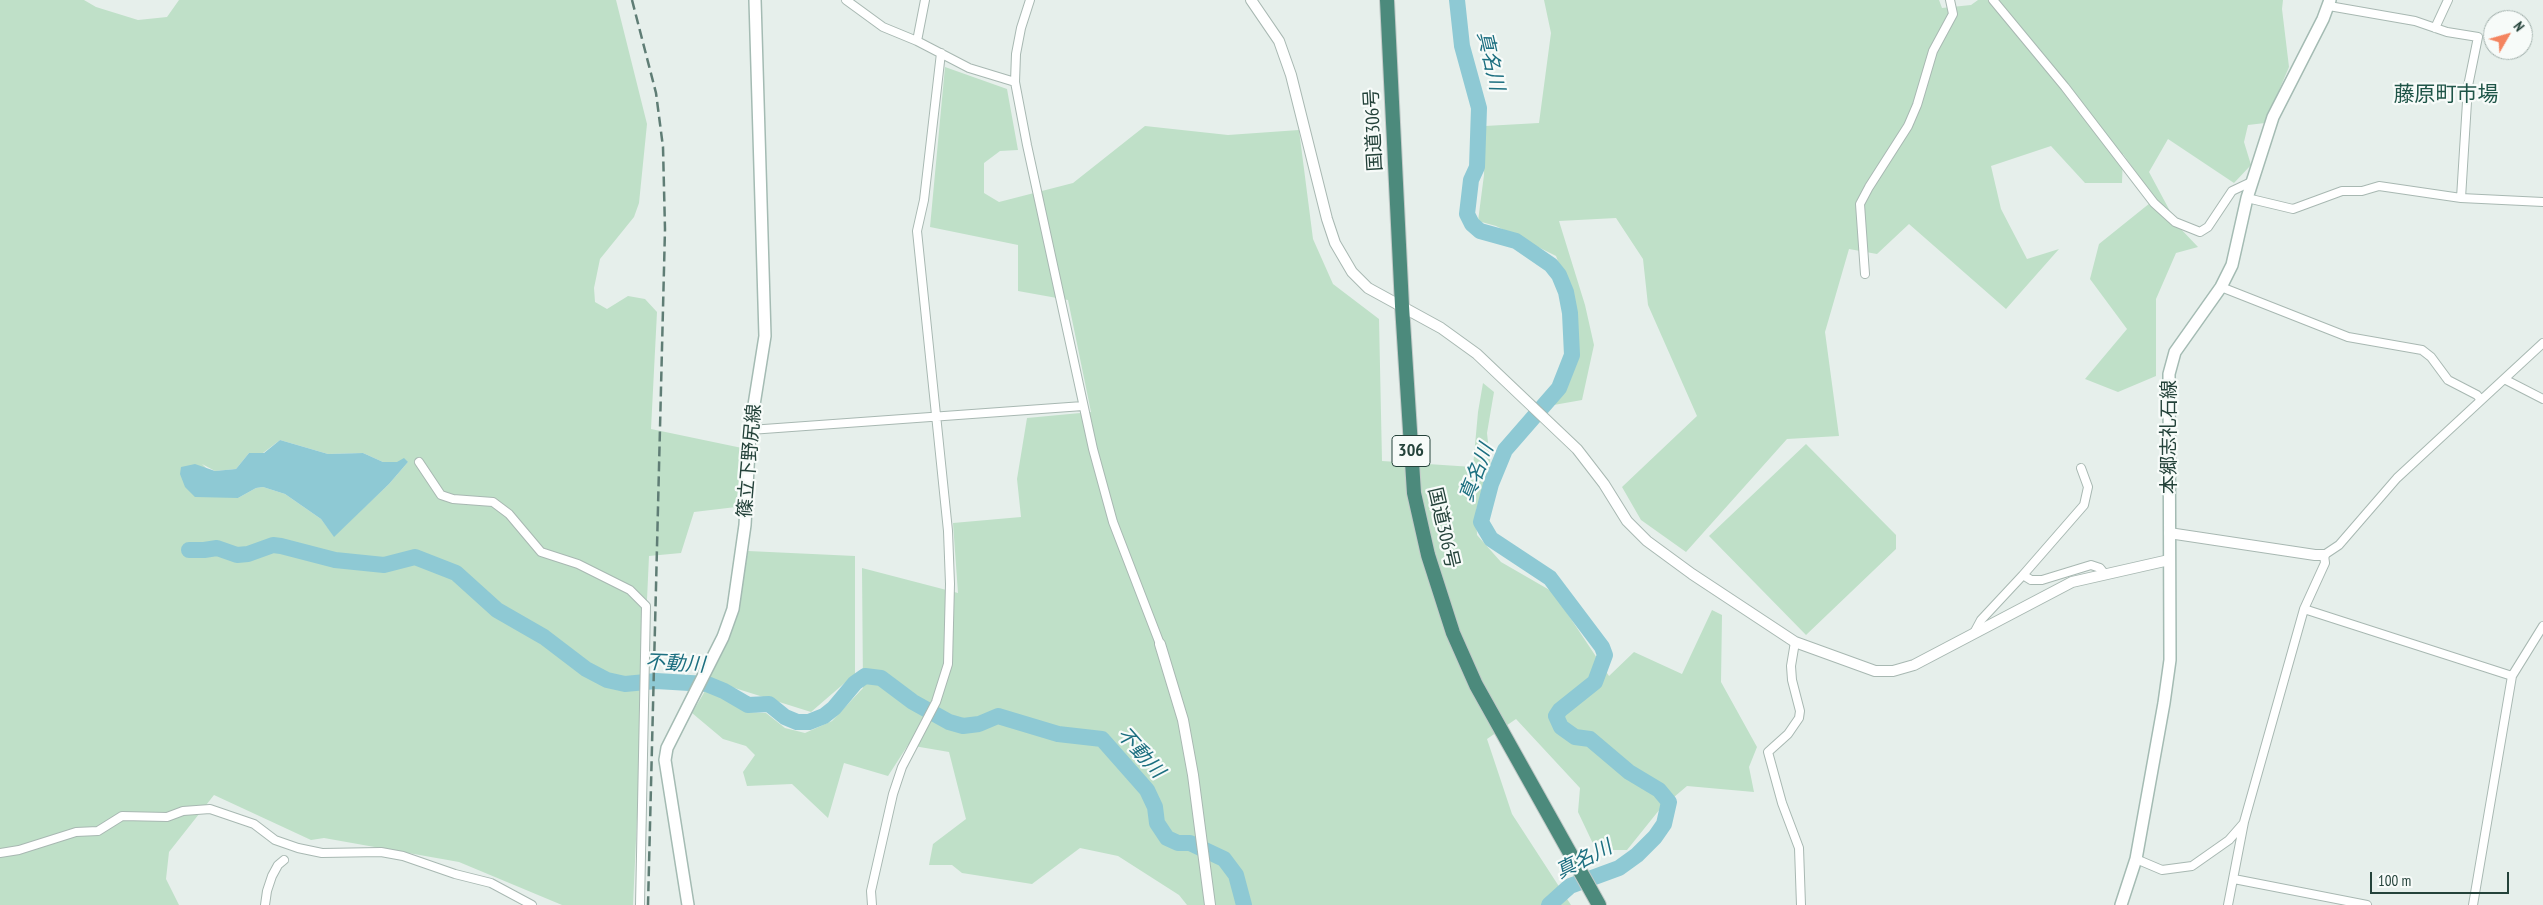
<!DOCTYPE html>
<html>
<head>
<meta charset="utf-8">
<style>
	body { margin:0 }
	#map { position:relative; width:2543px; height:905px; overflow:hidden; background:#e6efeb; font-family:"PT Sans Narrow",sans-serif }
	canvas { display:block }
	.north { position:absolute; left:2483px; top:10px; width:50px; height:50px; box-sizing:border-box; background:#f7fbf9; border:1px solid #a3b1ad; border-radius:50%; rotate:52deg; font-size:14px; font-weight:700; line-height:20px; text-align:center; color:#24423a }
	.north::after { content:''; display:block; margin:auto; width:18px; height:22px; background:#f4845f; clip-path:polygon(50% 0,100% 100%,50% 72%,0 100%) }
	.scale { position:absolute; left:2370px; top:872px; width:139px; height:22px; box-sizing:border-box; border:2px solid #24423a; border-top:0; padding-left:6px; font-size:15px; line-height:18px; white-space:nowrap; color:#24423a; -webkit-text-stroke:4px #f7fbf9; paint-order:stroke }
</style>
</head>
<body>
<div id="map">
<canvas width="2543" height="905"></canvas>
<div class="north">N</div>
<div class="scale">100 m</div>
</div>
<script>
const context = document.querySelector('canvas').getContext('2d');
context.lineJoin = 'round';
function fill(path, color) { context.fillStyle = color; context.fill(path, 'evenodd'); }
const toPath = rows => new Path2D(rows.map(r => 'M' + r).join(''));
function strokePath(path, color, width, dash) { context.strokeStyle = color; context.lineWidth = width; context.lineCap = dash ? 'butt' : 'round'; context.setLineDash(dash || []); context.stroke(path); }
function label(font, color, halo, rows, align = 'center') {
  context.font = font + ' "PT Sans Narrow","Noto Sans JP",sans-serif'; context.lineWidth = 4.5; context.setLineDash([]); context.textBaseline = 'middle'; context.strokeStyle = halo; context.fillStyle = color; for (const [text, x, y, turn = 0] of rows) {
    context.save(); context.translate(x, y); context.rotate((+turn || 0) * Math.PI / 180); context.textAlign = isNaN(turn) ? turn : align; if (halo) context.strokeText(text, 0, 0); context.fillText(text, 0, 0); context.restore();
  }
}
fill(toPath([
	[0,0,84,0,96,7,138,20,167,17,179,0,616,0,647,124,639,203,634,217,600,259,594,288,595,302,607,309,628,296,645,299,657,312,651,429,742,448,736,507,694,512,681,553,649,556,633,905,562,905,459,862,324,838,311,840,214,795,169,852,166,879,179,905,0,905],
	[280,440,328,454,363,453,383,462,408,462,389,484,334,536,321,519,285,494,263,487,256,488,238,498,202,464,215,471,236,469,249,453,263,453],
	[1544,0,1939,0,1942,8,1971,5,1978,0,2283,0,2282,9,2289,67,2265,123,2248,125,2244,142,2251,165,2234,183,2168,139,2149,172,2178,226,2198,247,2176,253,2156,299,2156,376,2118,392,2085,379,2127,329,2090,279,2099,244,2155,199,2123,154,2122,183,2085,183,2051,146,1991,166,2001,209,2027,259,2059,249,2006,309,1909,224,1877,254,1849,249,1825,332,1839,436,1787,439,1686,552,1641,520,1622,487,1697,416,1648,305,1643,259,1616,218,1559,221,1585,305,1594,345,1582,400,1548,406,1562,388,1575,356,1575,320,1567,284,1556,256,1496,226,1478,221,1484,175,1485,126,1539,123,1551,33],
	[945,67,1007,89,1018,150,1000,151,984,163,984,193,999,202,1073,183,1145,126,1228,135,1299,130,1313,239,1333,284,1379,319,1382,461,1473,467,1478,412,1483,383,1494,392,1487,433,1491,470,1476,510,1477,535,1501,562,1553,592,1609,676,1634,652,1682,674,1712,610,1722,615,1721,682,1757,747,1749,767,1754,792,1687,786,1660,809,1627,850,1596,850,1578,812,1580,788,1516,719,1487,739,1512,814,1571,905,1187,905,1179,895,1118,856,1080,848,1032,884,962,873,952,865,929,865,933,844,966,819,949,752,908,745,888,776,844,763,828,818,792,784,747,786,743,772,755,755,746,746,723,739,692,713,705,691,723,696,745,712,766,713,785,728,805,733,832,721,863,688,862,568,958,593,953,523,1021,517,1017,479,1027,418,1091,412,1068,300,1018,291,1018,245,930,227],
	[1806,444,1896,535,1896,549,1806,635,1709,536],
	[748,551,855,556,855,674,811,712,706,679,738,611]
]), '#bfe0c8');
fill(toPath([
	[280,440,328,454,363,453,383,462,397,462,404,458,408,462,389,484,334,537,321,519,285,494,263,487,256,488,238,498,195,497,185,487,180,474,181,467,195,464,215,471,236,469,249,453,264,453]
]), '#8ec9d4');
strokePath(toPath([
	[1457,0,1462,46,1479,108,1477,167,1471,180,1467,214,1472,224,1480,231,1516,241,1551,265,1559,275,1566,292,1570,313,1572,355,1559,388,1505,450,1491,484,1481,522,1491,539,1550,578,1602,647,1605,655,1595,682,1560,710,1556,716,1561,727,1575,737,1590,739,1629,772,1659,790,1669,802,1664,824,1655,837,1637,855,1619,868,1570,886,1549,905],
	[189,550,204,550,217,548,237,555,248,554,273,545,281,546,335,560,384,565,415,557,456,573,497,610,544,637,586,669,607,680,625,684,656,681,707,684,724,691,748,705,769,704,785,717,797,722,809,722,824,716,834,708,855,683,865,676,881,678,913,702,949,722,963,726,979,724,998,716,1058,734,1102,739,1147,790,1155,807,1157,823,1167,838,1178,843,1190,843,1224,859,1236,875,1244,905]
]), '#8ec9d4', 16);
const minor = toPath([
	[846,0,883,27,917,41,969,68,1015,82],
	[1030,0,1021,28,1016,54,1015,82,1027,145,1093,449,1113,522,1160,644],
	[1993,0,2065,87,2154,203,2175,222,2200,232,2208,227,2232,191,2251,182],
	[2329,6,2415,21,2447,32,2478,37,2468,86,2461,198],
	[2435,28,2448,0],
	[917,41,925,0],
	[2247,198,2293,209,2342,191,2362,191,2379,186,2461,198,2543,202],
	[1865,274,1860,204,1869,187,1908,126,1917,105,1933,51,1953,14,1950,0],
	[2221,287,2348,337,2422,350,2431,357,2448,380,2477,395,2481,400],
	[2506,380,2543,399],
	[750,430,1083,406],
	[419,462,441,495,453,499,493,502,509,514,541,552,578,564,630,590,646,606,640,905],
	[2023,575,2084,505,2088,487,2081,468],
	[2304,609,2512,676],
	[1974,633,1981,620,2023,575,2031,580,2042,580,2091,565,2100,568,2104,573],
	[1795,642,1791,666,1792,680,1800,711,1799,718,1788,734,1768,752,1782,803,1799,848,1801,905],
	[0,853,19,850,76,832,98,831,122,816,167,817,183,811,210,809,254,824,275,840,298,848,322,853,381,852,403,856,455,874,491,883,532,905],
	[2136,859,2162,870,2192,866,2229,840,2243,824],
	[2234,879,2367,905],
	[265,905,267,891,272,876,278,865,284,860],
	[872,905,871,891,893,794,902,767,936,702,948,664,950,584,948,531,917,231,924,200,941,53],
	[2228,905,2244,822,2304,609,2325,563,2324,555,2339,545,2397,478,2543,343],
	[2473,905,2512,676,2543,626]
]);
const tertiary = toPath([
	[1251,0,1279,41,1291,75,1327,219,1335,243,1352,272,1368,288,1441,328,1477,354,1577,449,1604,484,1627,521,1647,541,1692,574,1795,642,1875,671,1893,671,1914,665,2072,582,2169,560],
	[2169,533,2315,555,2324,555],
	[1160,644,1183,720,1193,775,1210,905]
]);
const secondary = toPath([
	[688,905,665,760,667,748,723,637,733,609,745,525,750,430,765,336,755,0],
	[2121,905,2136,859,2164,703,2170,660,2169,374,2175,352,2221,287,2232,265,2247,198,2273,117,2323,19,2330,0]
]);
const trunk = toPath([
	[1387,0,1402,306,1414,493,1428,555,1453,633,1476,685,1599,905]
]);
strokePath(minor, '#a8b8b2', 10);
strokePath(tertiary, '#a8b8b2', 12);
strokePath(secondary, '#a4bbb3', 14);
strokePath(trunk, '#c2cac8', 16);
strokePath(minor, '#fff', 8);
strokePath(tertiary, '#fff', 10);
strokePath(secondary, '#fff', 11);
strokePath(trunk, '#4c8a7c', 14);
strokePath(toPath([
	[632,0,656,93,663,147,665,229,648,905]
]), '#5f7d75', 2.5, [10, 5]);
for (const [x, y, w] of [
	[1411,451,38]
]) { const box = new Path2D(); box.roundRect(x - w / 2, y - 15.5, w, 31, 4); context.fillStyle = '#f7fbf9'; context.fill(box); strokePath(box, '#24423a', 1); }
label('bold 18px', '#24423a', null, [
	["306",1411,451]
]);
label('19px', '#24423a', '#f7fbf9', [
	["国道306号",1374,130,-93],
	["本郷志礼石線",2170,437,-90],
	["篠立下野尻線",750,461,-85],
	["国道306号",1443,528,77]
]);
label('italic 20px', '#1c6f80', '#f7fbf9', [
	["真名川",1490,61,77],
	["真名川",1477,473,-69],
	["不動川",675,664,3],
	["不動川",1140,753,48],
	["真名川",1584,860,-27]
]);
label('21px', '#1f5548', '#f7fbf9', [
	["藤原町市場",2446,95]
]);
</script>
</body>
</html>
